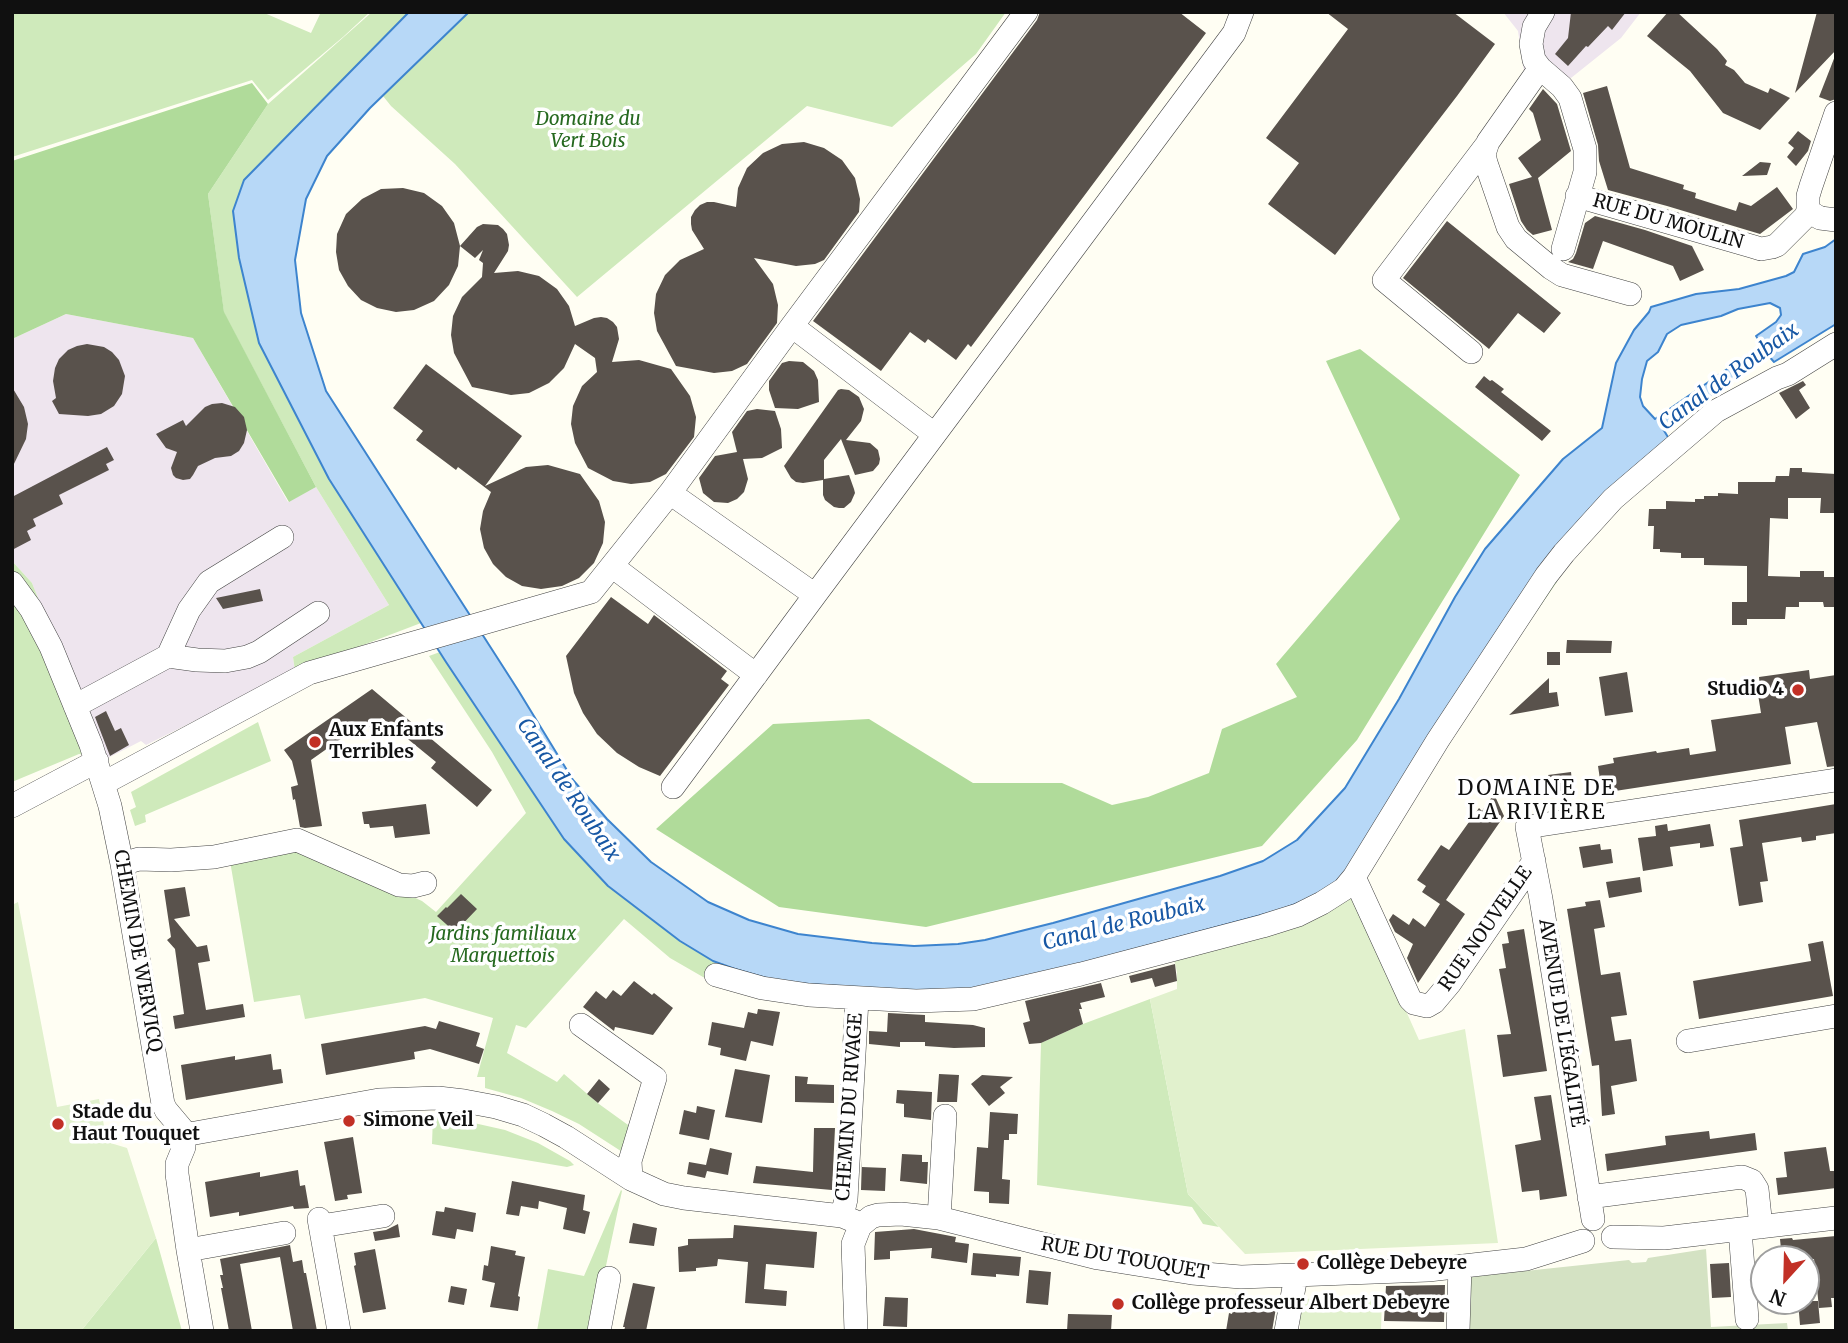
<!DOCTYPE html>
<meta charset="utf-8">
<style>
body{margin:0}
#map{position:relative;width:1848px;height:1343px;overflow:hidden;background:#fffef3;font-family:Merriweather,serif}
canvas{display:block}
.frame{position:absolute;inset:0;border:14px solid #101010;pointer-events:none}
.north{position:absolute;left:1750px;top:1245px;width:70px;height:70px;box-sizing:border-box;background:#fff;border:2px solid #9f9f9f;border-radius:50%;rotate:202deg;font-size:19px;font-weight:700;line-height:28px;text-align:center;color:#101010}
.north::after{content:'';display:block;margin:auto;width:24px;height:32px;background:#c23026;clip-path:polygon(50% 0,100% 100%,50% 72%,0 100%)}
</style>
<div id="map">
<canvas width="1848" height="1343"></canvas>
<div class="frame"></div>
<div class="north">N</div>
</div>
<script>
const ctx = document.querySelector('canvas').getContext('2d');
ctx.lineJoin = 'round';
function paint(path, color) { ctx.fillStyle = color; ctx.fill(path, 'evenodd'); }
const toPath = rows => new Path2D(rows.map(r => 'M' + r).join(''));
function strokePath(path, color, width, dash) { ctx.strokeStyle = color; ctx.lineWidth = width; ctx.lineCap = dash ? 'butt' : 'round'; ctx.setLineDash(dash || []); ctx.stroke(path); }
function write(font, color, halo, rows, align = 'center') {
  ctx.font = font + ' Merriweather,serif'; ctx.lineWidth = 7; ctx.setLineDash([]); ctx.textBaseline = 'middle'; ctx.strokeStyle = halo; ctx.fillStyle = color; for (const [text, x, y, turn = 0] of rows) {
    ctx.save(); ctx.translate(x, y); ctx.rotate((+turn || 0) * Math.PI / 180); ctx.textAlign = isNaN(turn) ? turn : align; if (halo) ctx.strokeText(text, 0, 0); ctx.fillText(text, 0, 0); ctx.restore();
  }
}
paint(toPath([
 [1503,12,1641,12,1621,38,1571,78,1524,71,1518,31],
 [66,314,193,338,288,502,316,487,389,605,293,657,295,671,146,745,141,741,106,759,51,631,32,583,12,561,12,339]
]), '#eee5ee');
paint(toPath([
 [12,12,262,12,311,33,321,12,370,12,343,37,268,100,252,80,12,157],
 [372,12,409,12,244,180,233,211,329,479,421,623,295,671,293,657,389,605,316,487,224,313,208,194,268,104],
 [469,12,1006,12,976,54,892,127,807,106,577,297,455,164,391,106,383,96],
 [12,561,32,583,51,631,105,757,79,754,12,782],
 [1543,568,1557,582,1468,711,1366,870,1352,890,1318,916,1174,959,1045,989,959,1005,868,1003,787,998,741,988,703,977,670,958,624,919,526,1028,516,1025,507,1053,557,1082,564,1074,599,1104,635,1130,627,1155,579,1124,552,1111,521,1098,485,1088,485,1077,477,1077,493,1018,425,998,305,1019,300,995,254,1002,230,861,297,845,422,901,436,912,526,813,492,752,429,656,440,652,564,839,608,886,680,941,713,961,735,969,780,982,859,991,951,994,997,986,1280,910,1314,897,1336,883,1359,855,1438,724],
 [258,722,271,761,145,815,146,822,135,826,130,810,136,807,131,792],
 [1150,999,1188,1194,1219,1227,1203,1224,1192,1207,1037,1185,1041,1043,1083,1024],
 [433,1116,465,1121,505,1130,538,1143,570,1161,574,1165,567,1167,432,1144],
 [621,1190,622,1191,592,1331,537,1331,548,1269,584,1276],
 [156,1238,182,1331,81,1331]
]), '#cfeabb');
paint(toPath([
 [252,83,268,104,208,194,224,312,316,487,289,502,193,338,66,314,12,339,12,161],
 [1360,349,1520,475,1357,740,1262,846,926,927,779,907,656,829,773,724,869,719,973,783,1062,783,1112,805,1148,797,1209,773,1222,729,1297,697,1276,664,1400,519,1326,361]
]), '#b0db9a');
paint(toPath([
 [1706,1249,1711,1327,1787,1323,1788,1331,1466,1331,1469,1277,1629,1260,1632,1263,1646,1262,1648,1258]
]), '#d4e2c3');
paint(toPath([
 [1352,890,1419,1040,1465,1029,1498,1243,1245,1254,1188,1194,1150,999,1177,989,1177,972,1174,959],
 [18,902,57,1107,99,1099,107,1142,127,1148,156,1238,81,1331,12,1331,12,905],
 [1382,1297,1381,1331,1300,1331,1300,1299]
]), '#e1f1cd');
const water = toPath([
 [409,12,469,12,370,108,327,156,306,199,295,260,301,313,326,391,518,690,573,780,607,819,651,862,708,902,749,920,798,934,872,943,914,946,958,944,985,940,1053,923,1220,876,1263,861,1297,840,1345,788,1399,699,1455,597,1485,549,1563,459,1602,428,1616,363,1634,330,1649,312,1651,307,1696,294,1739,289,1786,276,1794,272,1803,254,1825,247,1836,239,1836,324,1774,362,1768,355,1663,429,1671,442,1584,520,1359,855,1336,883,1314,897,1280,910,997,986,951,994,780,982,735,969,713,961,680,941,608,886,564,839,446,662,329,479,259,343,239,258,233,211,244,180,409,12],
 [1770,303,1780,308,1781,315,1776,322,1756,336,1762,345,1655,419,1643,406,1640,397,1642,379,1647,361,1658,352,1667,334,1681,325,1721,316,1738,309,1770,303]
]);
paint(water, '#b7d8f7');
strokePath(water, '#3d84ce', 2);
paint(toPath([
 [1040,12,1179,12,1206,33,971,347,968,344,956,360,928,339,925,343,910,332,881,371,813,321,1037,20],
 [1326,12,1453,12,1495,44,1457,96,1335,255,1268,204,1299,163,1266,138,1348,29],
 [1571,12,1626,12,1612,30,1608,26,1588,47,1586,46,1568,66,1555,54,1568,38],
 [1668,12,1677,12,1717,49,1727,61,1725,65,1734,70,1745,83,1768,93,1770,88,1790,98,1760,130,1723,113,1690,71,1647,36],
 [1817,12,1836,12,1836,50,1795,93],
 [1835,56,1836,99,1830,101,1819,97],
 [1607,86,1630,168,1684,185,1683,189,1696,193,1695,198,1736,211,1739,202,1751,206,1777,187,1793,209,1760,234,1667,206,1608,190,1599,161,1598,145,1583,93],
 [1543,89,1557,104,1571,151,1538,178,1552,230,1533,235,1527,230,1521,221,1509,184,1532,177,1518,158,1541,140,1533,113,1529,109],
 [1798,131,1811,141,1808,151,1796,166,1787,157,1794,148,1788,143],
 [804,142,824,148,842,160,855,178,860,199,859,212,824,260,815,264,796,266,754,258,773,284,778,305,777,323,747,364,732,371,714,373,676,366,657,331,654,313,656,294,665,275,680,260,704,249,692,230,691,224,691,217,695,210,700,205,707,202,714,202,736,207,738,188,747,168,763,153,782,144],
 [1760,162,1771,163,1767,175,1742,176],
 [403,188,424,193,442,206,454,223,460,246,477,227,483,224,498,225,503,229,507,234,509,245,508,251,494,273,518,271,539,276,557,289,569,306,575,326,594,318,601,317,607,318,613,322,617,327,619,339,612,362,639,360,671,369,690,396,696,417,694,437,666,474,650,482,631,484,613,481,588,468,575,443,571,424,573,406,582,386,597,372,595,358,575,344,564,368,549,383,529,393,511,395,472,387,454,353,451,335,453,316,462,297,482,277,483,263,479,260,483,250,475,258,460,246,458,266,449,285,434,301,414,310,396,312,377,308,361,300,348,286,339,270,336,252,337,234,346,214,362,199,381,189],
 [1595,216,1645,230,1692,246,1704,270,1680,281,1673,266,1603,241,1593,269,1568,262,1573,259,1576,253,1585,223],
 [1447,221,1561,313,1544,333,1518,313,1489,349,1403,278],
 [87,344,104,347,112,352,119,360,125,376,122,394,114,406,101,414,88,416,59,414,52,401,56,398,53,381,55,368,59,359,68,350,77,346],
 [789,361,803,362,814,371,818,380,819,402,798,409,775,408,769,390,769,381,782,363],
 [426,364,522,436,485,486,526,467,548,465,580,474,599,501,605,522,603,543,594,563,579,578,562,586,541,589,522,586,506,577,493,564,484,548,480,529,483,511,491,492,458,467,456,470,416,440,423,431,393,408],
 [1484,376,1490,381,1492,380,1504,389,1501,392,1551,431,1542,441,1475,387],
 [1803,381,1806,385,1799,390,1810,408,1796,419,1779,393],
 [12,387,24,407,28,424,26,439,12,468],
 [841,389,849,390,859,397,864,409,861,421,846,440,870,443,878,450,880,459,879,464,873,471,855,475,841,439,824,460,824,479,849,475,854,489,855,493,851,502,844,508,839,508,834,507,825,500,823,495,823,480,803,483,796,482,791,478,784,466,838,390],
 [222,403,235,407,244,417,247,430,244,443,239,451,231,456,215,458,198,466,193,475,190,479,183,480,176,478,173,475,171,468,177,452,166,448,156,434,183,420,186,426,205,407,212,404],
 [757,409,775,411,781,429,782,448,762,458,743,459,748,479,744,492,737,499,728,503,714,502,703,493,699,478,715,456,737,452,732,432,747,411],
 [107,447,114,460,106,464,109,470,59,495,63,504,33,519,36,526,27,531,31,540,12,550,12,497],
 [1790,468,1802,468,1802,472,1836,474,1836,513,1820,513,1821,498,1788,498,1788,519,1770,518,1768,576,1800,577,1800,571,1824,571,1824,577,1836,577,1836,607,1824,607,1823,602,1799,602,1799,607,1786,607,1785,619,1747,619,1747,625,1732,625,1732,602,1747,602,1747,566,1704,565,1704,558,1681,558,1681,553,1660,552,1660,549,1653,549,1654,526,1648,526,1649,509,1666,509,1666,501,1695,502,1695,499,1704,499,1704,496,1718,496,1718,493,1738,494,1738,482,1775,482,1776,476,1789,476],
 [260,589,263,601,223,609,216,598],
 [611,597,648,624,654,615,727,671,721,679,729,685,660,776,639,767,617,753,597,734,583,713,574,693,566,656],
 [1567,640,1612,641,1611,653,1566,653],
 [1547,652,1560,652,1560,665,1547,665],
 [1809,670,1810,679,1836,675,1836,766,1827,767,1817,722,1785,727,1791,764,1602,793,1598,766,1614,763,1613,758,1656,751,1657,753,1689,748,1690,755,1716,751,1711,720,1761,713,1757,688,1760,688,1759,677],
 [1627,672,1633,712,1605,716,1599,677],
 [1549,678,1549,693,1557,692,1559,706,1509,715],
 [372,689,492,790,477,807,431,768,436,762,382,718,356,736,352,731,311,760,322,826,305,828,300,827,295,799,293,800,291,787,298,785,292,761,284,750],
 [106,711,115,731,121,728,129,745,110,756,95,717],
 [1571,772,1573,790,1550,793,1548,775],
 [1494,794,1504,816,1446,900,1465,914,1418,983,1407,958,1413,944,1395,932,1389,920,1393,914,1409,925,1413,918,1425,927,1440,904,1422,892,1426,886,1417,880,1441,845,1449,850,1479,808,1482,811],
 [426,804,430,834,395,838,393,826,370,828,369,824,364,824,362,812],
 [1836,804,1836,833,1816,836,1816,840,1802,842,1801,837,1762,843,1768,881,1760,882,1763,902,1739,906,1730,848,1743,846,1739,820],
 [1667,824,1668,831,1710,824,1714,846,1700,848,1700,843,1670,847,1673,866,1643,871,1638,838,1656,836,1655,826],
 [1600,844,1601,850,1611,849,1613,863,1583,868,1579,847],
 [1640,877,1642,892,1609,898,1606,882],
 [185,887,190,916,174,919,197,947,207,945,210,961,198,963,206,1010,243,1004,245,1017,175,1029,173,1016,184,1014,175,949,167,940,171,937,164,890],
 [461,894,477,909,455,932,437,916,446,907,447,908],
 [1600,900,1605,927,1594,929,1601,975,1620,972,1627,1015,1611,1017,1615,1041,1631,1039,1637,1081,1611,1086,1615,1114,1602,1116,1599,1065,1592,1066,1567,909,1586,906,1585,902],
 [1524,929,1547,1071,1503,1077,1497,1035,1511,1034,1499,969,1506,968,1502,944,1509,943,1507,932],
 [1823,941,1833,996,1699,1019,1693,981,1811,961,1808,944],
 [1175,964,1177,981,1155,987,1152,978,1131,983,1129,976],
 [634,981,652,995,654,993,673,1008,653,1035,615,1027,614,1031,583,1007,596,991,606,999,613,990,621,996],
 [1101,983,1105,997,1080,1003,1082,1009,1079,1009,1083,1024,1041,1043,1029,1044,1023,1023,1030,1021,1025,1001],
 [758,1009,780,1012,773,1046,751,1041,746,1061,720,1055,721,1048,708,1045,712,1022,744,1028,748,1012,757,1014],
 [888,1013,925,1015,925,1022,973,1025,985,1028,985,1047,954,1048,925,1046,925,1042,900,1042,900,1047,869,1044,869,1031,887,1032],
 [439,1021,480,1033,476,1046,484,1049,479,1064,430,1049,414,1052,415,1059,326,1075,321,1044,425,1026,436,1029],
 [271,1054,273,1070,281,1069,283,1083,186,1100,181,1065,235,1056,235,1060],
 [735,1069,770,1075,762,1123,725,1117],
 [939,1074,959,1075,957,1102,937,1102],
 [982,1075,1013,1077,1000,1087,1005,1093,989,1106,971,1084],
 [795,1076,808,1077,807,1084,834,1085,834,1103,795,1102],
 [599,1079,610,1089,598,1103,587,1094],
 [897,1090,932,1092,931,1120,904,1117,904,1104,896,1103],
 [1551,1095,1567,1196,1540,1200,1539,1190,1522,1192,1515,1145,1541,1140,1534,1097],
 [697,1106,715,1110,709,1140,679,1134,684,1110,696,1113],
 [990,1112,1018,1114,1017,1134,1009,1134,1009,1140,1004,1140,1002,1179,1010,1180,1009,1204,989,1203,989,1192,974,1191,977,1147,988,1148],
 [814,1128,835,1128,832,1190,753,1183,756,1166,813,1172],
 [1709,1131,1710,1139,1755,1133,1757,1150,1607,1171,1605,1154,1666,1145,1665,1136],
 [353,1137,362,1193,347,1195,348,1199,335,1201,324,1142],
 [1826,1147,1830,1171,1836,1171,1836,1188,1778,1195,1776,1178,1787,1177,1784,1152],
 [710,1148,732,1153,728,1175,707,1171,705,1178,687,1174,689,1162,706,1165],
 [902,1154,922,1155,922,1162,928,1162,927,1184,900,1181],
 [862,1158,862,1167,886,1168,885,1191,861,1190],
 [298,1170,300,1186,305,1185,309,1208,294,1209,293,1206,239,1216,239,1212,210,1217,205,1182,260,1172,260,1177],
 [512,1181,585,1195,583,1210,590,1212,585,1234,563,1229,567,1208,539,1201,538,1209,521,1206,519,1216,506,1214],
 [445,1207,476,1213,473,1232,457,1229,455,1239,432,1235,436,1211,444,1212],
 [633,1223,657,1228,654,1246,629,1243],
 [398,1224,400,1237,375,1241,373,1232,386,1230],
 [734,1225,817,1232,814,1268,766,1264,764,1289,787,1291,786,1306,745,1303,748,1262,718,1259,717,1266,696,1268,696,1271,679,1272,678,1247,688,1245,688,1239,733,1238],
 [914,1229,956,1237,955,1242,969,1244,967,1263,931,1258,932,1248,890,1251,890,1259,874,1260,875,1232],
 [1836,1236,1836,1298,1831,1298,1832,1307,1819,1308,1814,1259,1782,1259,1780,1239,1792,1238,1793,1240],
 [290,1245,293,1262,302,1260,304,1273,306,1273,317,1331,293,1331,280,1257,240,1264,252,1331,229,1331,221,1288,223,1288,220,1275,223,1275,220,1259],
 [491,1246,516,1251,515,1255,525,1257,518,1296,520,1297,518,1311,490,1307,495,1283,482,1280,484,1265,488,1266],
 [375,1249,386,1309,363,1313,354,1266,356,1265,354,1253],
 [973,1253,1021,1257,1019,1276,996,1274,996,1277,971,1275],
 [1729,1263,1731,1297,1712,1298,1710,1264],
 [1029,1270,1051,1272,1048,1305,1026,1303],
 [633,1283,655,1287,646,1331,624,1331,625,1327,623,1327],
 [1445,1285,1444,1322,1384,1321,1386,1286],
 [451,1286,467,1289,464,1305,448,1302],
 [1236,1293,1277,1302,1272,1331,1226,1331,1229,1313,1232,1314],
 [885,1297,908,1298,907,1327,883,1326],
 [1798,1301,1818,1301,1820,1323,1800,1325],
 [1068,1314,1112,1315,1111,1331,1067,1331]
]), '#59524c');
const minor = toPath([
 [1543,12,1534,27,1531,44,1534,60,1540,68,1488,142,1484,154,1486,163,1508,227,1516,239,1551,268,1562,275,1630,294],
 [1540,68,1562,87,1570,98,1585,149,1585,172,1563,249],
 [1577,196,1751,246,1761,249,1772,247,1777,245,1806,216,1808,210,1808,196,1811,186,1836,113],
 [1808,211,1820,218,1836,220],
 [792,326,934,434],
 [1471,352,1384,280,1485,147],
 [670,493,792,326,1026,12],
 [612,566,756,675],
 [12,583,31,609,51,647,91,745,110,806,122,864,163,1104,166,1110,182,1129,184,1135,184,1147,177,1164,177,1174,188,1250,202,1331],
 [168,656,189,610,209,582,282,537],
 [75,706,168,656,197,660,225,661,247,657,259,652,318,613],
 [104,783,309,673,591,592,670,493,815,595,1234,33,1242,12],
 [673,787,815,595],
 [12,806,97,761],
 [122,864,139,859,171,860,214,857,297,840,399,885,413,886,425,883],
 [1354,877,1410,999,1414,1003,1427,1006,1434,1002,1450,983,1534,861],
 [716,975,762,988,809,995,916,1001,973,999,1081,974,1263,926,1298,915,1322,903,1344,889,1354,877,1438,740,1546,576,1564,553,1613,499,1716,411,1777,378,1788,374,1836,344],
 [581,1025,655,1078,630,1161,631,1179],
 [1688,1041,1836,1016],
 [184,1135,379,1100,438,1098,464,1101,496,1107,523,1115,544,1125,566,1137,631,1179,664,1194,684,1198,842,1216,854,1221,860,1226],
 [1589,1197,1742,1177,1752,1181,1757,1189,1761,1227],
 [842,1216,846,1199,857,999],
 [939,1218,945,1116],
 [319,1219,339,1331],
 [1593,1219,1541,899,1527,827,1836,780],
 [321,1226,383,1216],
 [1740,1230,1747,1319],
 [1613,1237,1664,1238,1836,1218],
 [188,1250,284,1233],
 [599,1331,609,1278],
 [856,1331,853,1244,860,1226,871,1217,878,1215,901,1214,939,1218,1098,1258,1192,1273,1241,1277,1428,1270,1526,1259,1583,1241],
 [1286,1331,1296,1276],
 [1458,1331,1460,1267]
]);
strokePath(minor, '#434343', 24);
strokePath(minor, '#fff', 23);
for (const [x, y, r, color] of [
 [1798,690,7,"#c23026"],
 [315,742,7,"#c23026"],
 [349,1121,7,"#c23026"],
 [58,1124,7,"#c23026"],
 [1303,1264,7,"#c23026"],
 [1118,1304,7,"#c23026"]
]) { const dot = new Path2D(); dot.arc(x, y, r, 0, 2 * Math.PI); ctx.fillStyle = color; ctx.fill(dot); strokePath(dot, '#fff', 2.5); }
write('italic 19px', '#26691f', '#fff', [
 ["Domaine du",588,120],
 ["Vert Bois",588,142],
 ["Jardins familiaux",503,935],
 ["Marquettois",503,957]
]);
write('19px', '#101010', '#fff', [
 ["RUE DU MOULIN",1668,222,16],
 ["RUE NOUVELLE",1486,929,-55],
 ["CHEMIN DE WERVICQ",137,951,80],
 ["AVENUE DE L'ÉGALITÉ",1561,1023,81],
 ["CHEMIN DU RIVAGE",850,1107,-86],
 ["RUE DU TOUQUET",1125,1259,10]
]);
write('bold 19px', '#101010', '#fff', [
 ["Studio 4",1784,690,"right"],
 ["Aux Enfants",329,731],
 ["Terribles",329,753],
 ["Stade du",72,1113],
 ["Haut Touquet",72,1135],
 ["Simone Veil",363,1121],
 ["Collège Debeyre",1317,1264],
 ["Collège professeur Albert Debeyre",1132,1304]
], 'left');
write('italic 21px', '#1757a4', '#fff', [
 ["Canal de Roubaix",1729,377,-36],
 ["Canal de Roubaix",568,790,56],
 ["Canal de Roubaix",1124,924,-14]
]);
ctx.letterSpacing = '2px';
write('21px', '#101010', '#fff', [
 ["DOMAINE DE",1537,789],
 ["LA RIVIÈRE",1537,813]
]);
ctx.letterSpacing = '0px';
</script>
